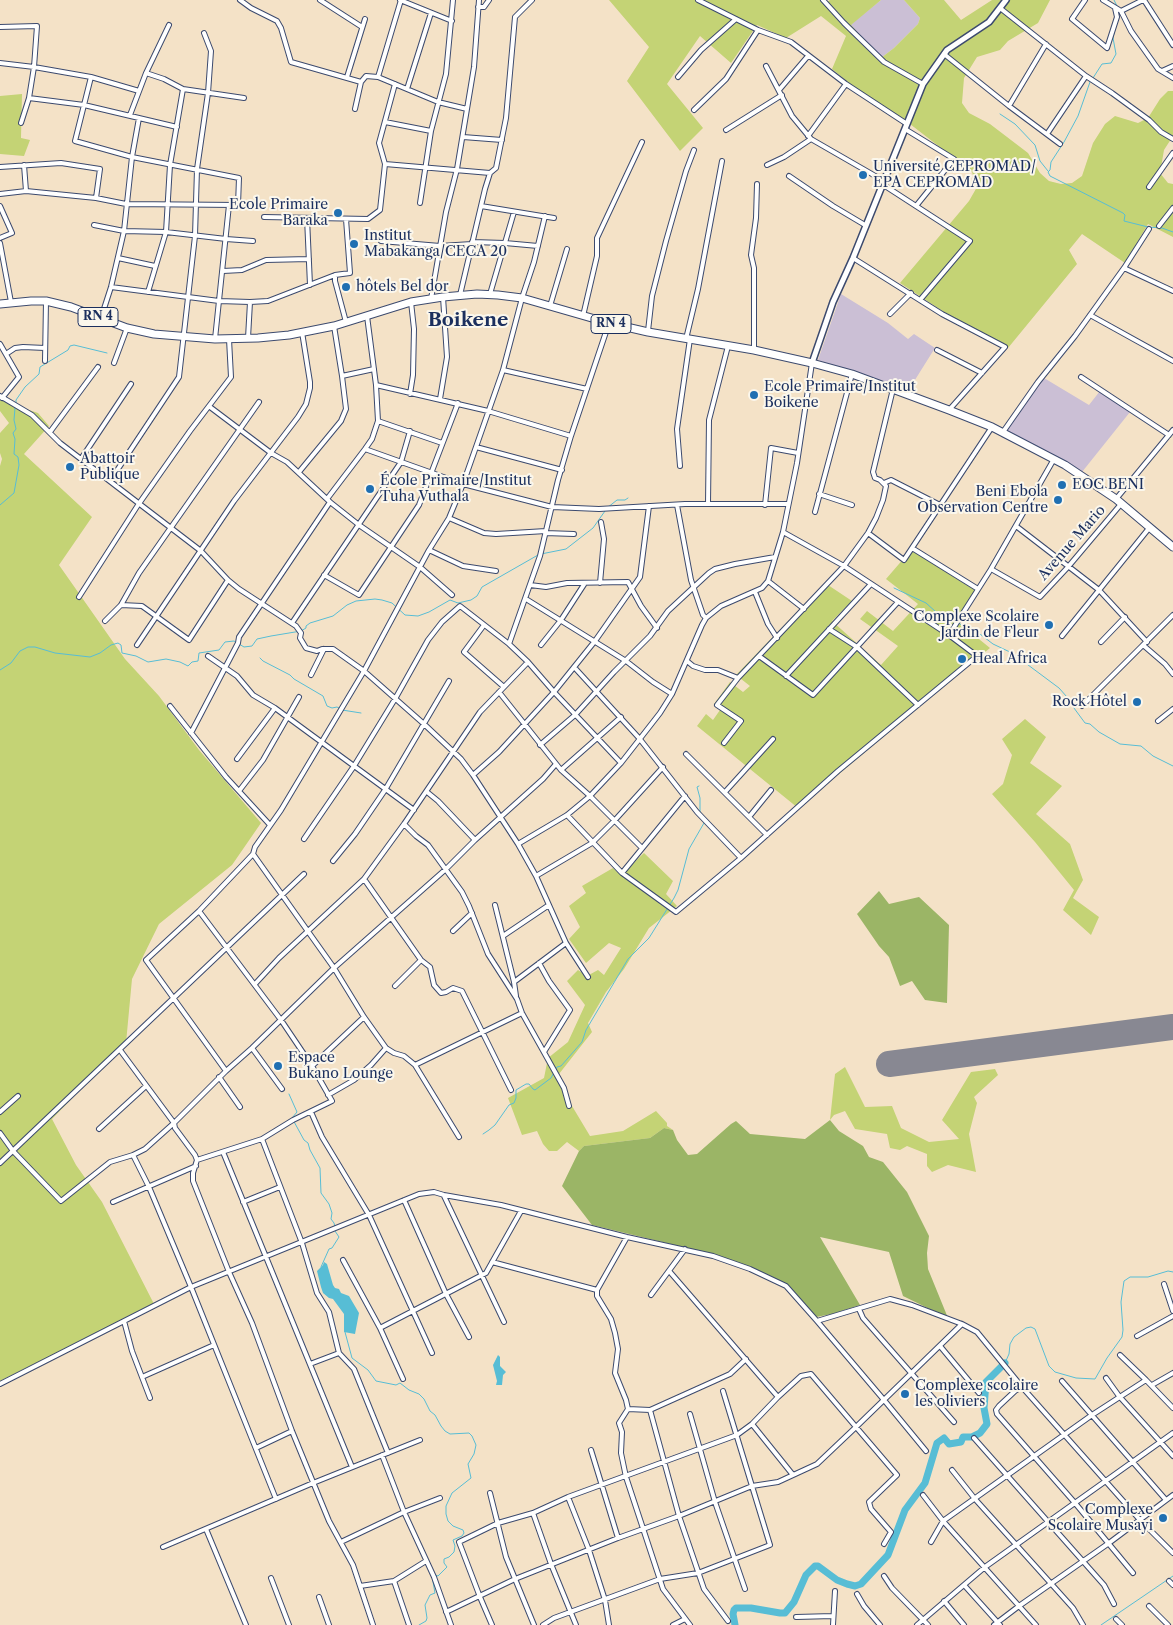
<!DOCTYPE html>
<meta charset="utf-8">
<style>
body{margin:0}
canvas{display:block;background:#f4e2c7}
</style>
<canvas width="1173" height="1625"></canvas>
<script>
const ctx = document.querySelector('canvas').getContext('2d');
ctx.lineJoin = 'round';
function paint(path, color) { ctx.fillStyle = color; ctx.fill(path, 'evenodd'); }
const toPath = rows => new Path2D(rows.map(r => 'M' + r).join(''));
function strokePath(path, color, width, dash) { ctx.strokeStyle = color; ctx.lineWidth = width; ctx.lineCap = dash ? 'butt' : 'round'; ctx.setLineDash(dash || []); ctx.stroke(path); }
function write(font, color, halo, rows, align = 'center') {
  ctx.font = font + ' "Libre Caslon Text",serif'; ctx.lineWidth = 4; ctx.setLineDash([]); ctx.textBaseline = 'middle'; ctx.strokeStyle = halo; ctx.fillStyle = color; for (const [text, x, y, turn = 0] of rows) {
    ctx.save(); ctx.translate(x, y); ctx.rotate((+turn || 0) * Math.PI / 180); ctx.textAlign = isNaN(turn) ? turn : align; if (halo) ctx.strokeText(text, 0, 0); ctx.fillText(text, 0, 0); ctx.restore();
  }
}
paint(toPath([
 [881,0,904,0,920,18,918,24,894,48,881,58,850,25],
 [841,294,888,323,908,339,914,334,935,348,908,391,818,360],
 [1044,378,1089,405,1100,391,1130,412,1082,472,1063,460,1051,461,1001,437]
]), '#cbbfd5');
paint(toPath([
 [609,0,826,0,827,2,830,0,881,0,851,25,881,58,894,48,918,24,920,18,904,0,944,0,961,20,992,0,1050,0,1038,23,1008,41,1000,50,977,57,964,78,962,103,969,113,990,124,1028,153,1040,173,1049,181,1061,184,1072,183,1082,176,1093,143,1105,124,1115,116,1138,123,1148,118,1160,99,1168,91,1173,91,1173,136,1164,150,1160,173,1168,183,1173,184,1173,237,1148,224,1125,263,1082,234,1069,250,1077,264,1008,348,947,314,900,283,969,201,977,187,972,172,910,124,854,87,832,69,846,36,821,16,786,38,757,25,731,63,700,36,667,84,703,128,680,151,627,81,649,47],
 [22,94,21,138,30,140,24,156,0,154,0,96],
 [0,394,20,407,38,413,49,426,24,454,92,517,59,565,125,659,159,696,199,750,261,823,232,865,159,924,132,979,126,1043,52,1119,76,1165,102,1202,154,1304,0,1381,0,466,2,459,0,453,0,433,9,423,0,411],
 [911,550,976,591,958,622,990,648,798,808,697,726,706,714,713,720,720,710,714,704,730,682,743,692,750,686,736,675,825,583,852,601,832,621,881,665,898,646,860,619,867,611,893,631,918,604,886,579],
 [1025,719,1046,737,1030,763,1062,786,1036,814,1070,844,1083,880,1073,898,1099,917,1091,935,1063,910,1074,890,1035,842,992,794,1003,784,1012,755,1002,739],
 [644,853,673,881,666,894,677,906,649,928,624,969,606,992,588,1023,592,1032,559,1074,563,1084,563,1091,590,1136,623,1131,656,1111,667,1123,667,1126,673,1130,664,1128,650,1138,584,1146,579,1151,567,1142,557,1151,549,1151,543,1144,537,1131,522,1135,508,1098,544,1078,548,1058,568,1042,585,1005,567,981,578,970,587,976,598,970,604,975,621,948,609,943,586,963,569,939,580,927,569,906,586,893,582,886,613,868,621,875],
 [845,1067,865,1107,892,1106,901,1128,929,1142,959,1139,942,1120,971,1072,995,1069,998,1075,974,1097,977,1103,969,1134,976,1172,948,1165,932,1172,927,1166,927,1154,907,1146,900,1150,890,1148,887,1134,855,1129,845,1111,834,1115,830,1120,835,1074]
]), '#c4d375');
paint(toPath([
 [879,891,889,904,919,897,949,925,947,1003,925,1000,912,981,900,986,889,957,879,946,857,914],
 [830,1120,839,1131,863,1146,869,1157,883,1162,907,1192,929,1236,927,1253,928,1269,948,1318,903,1296,889,1252,820,1237,860,1305,832,1314,816,1317,786,1284,712,1254,592,1225,562,1186,579,1151,584,1146,650,1138,664,1128,673,1130,677,1140,688,1155,697,1154,731,1124,736,1121,750,1134,805,1139]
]), '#9bb566');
paint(toPath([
 [324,1262,327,1264,333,1285,335,1288,339,1289,341,1293,349,1296,359,1313,355,1334,344,1332,344,1314,333,1299,329,1298,323,1293,321,1287,317,1271,323,1265],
 [498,1355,500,1357,500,1366,506,1372,503,1375,502,1385,496,1385,497,1381,493,1365]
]), '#57bdd5');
strokePath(toPath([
 [1114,0,1117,6],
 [1093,78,1102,64,1111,63,1116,54,1113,38,1118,15],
 [1090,82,1078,116,1064,142,1051,162,1050,170,1048,172,1050,176,1123,213,1125,215,1124,221,1148,227,1162,228,1173,232],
 [1000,114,1015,124,1035,145,1040,161,1048,171],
 [16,404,16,400,25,387,39,374,40,367,68,350,70,346,74,345,107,353],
 [0,505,14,493,19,465,18,457,14,454,15,439,13,433,16,429,14,420,15,408],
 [607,508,617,500,625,500,628,498],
 [541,554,566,549,593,528,605,511],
 [894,588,926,603,936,612,947,615,960,624,976,631,993,644,1012,653,1059,688,1067,697,1071,704,1085,723,1090,724,1099,732,1120,744,1141,746,1153,756,1173,766],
 [260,658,263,661,290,675,294,679,323,696,327,706,332,708,337,707,339,708],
 [0,670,11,663,20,651,28,647,35,647,55,653,90,657,100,653,111,645,118,643,121,645,122,653,136,656,148,662,166,659,180,662,188,666,192,662,198,661,199,653,219,650,225,642,234,641,244,647,252,646,257,639,271,636,301,631,306,628,306,626,310,623,333,616,347,605,356,601,375,599,382,600,392,603,405,615,418,616,429,612,450,600,458,603,471,600,477,596,482,587,538,555],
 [342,710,361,713],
 [699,786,697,787,700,798,700,812],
 [289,1094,297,1112,292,1118,304,1140,308,1143,310,1150,320,1168,321,1193,329,1204,332,1213,331,1219,334,1223,335,1227],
 [483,1134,489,1130,495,1125,509,1105,514,1103,516,1098,516,1090,526,1084,529,1084,533,1089,535,1090,551,1078,557,1067,561,1066,582,1042,586,1030,628,959,649,938,674,898,678,890,689,849,704,823],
 [321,1267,329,1249,332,1248,339,1237,335,1231],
 [345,1332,352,1358,368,1370,376,1381,396,1385,400,1383,409,1390,419,1394,424,1399,430,1411,435,1415,441,1426,445,1431,450,1434,469,1433,472,1436,476,1445,474,1454,468,1464,471,1478,452,1493,446,1506,446,1514,448,1521,453,1526,463,1530,464,1533,462,1536,453,1540,455,1546,454,1552,449,1557,444,1559,444,1563,447,1567,438,1576,435,1575],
 [1005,1363,1009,1354,1010,1344,1014,1337,1026,1328,1031,1327,1035,1329,1049,1366,1055,1372,1076,1378,1095,1379,1107,1358,1122,1337,1123,1330,1121,1302,1124,1281,1130,1277,1148,1277,1168,1271,1173,1272],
 [419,1625,426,1621,427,1618,425,1605,430,1595,435,1593,432,1576],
 [1101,1625,1173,1576]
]), '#57bdd5', 1);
strokePath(toPath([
 [735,1625,733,1614,734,1610,736,1608,751,1608,780,1613,785,1613,794,1602,806,1575,815,1566,818,1566,837,1580,847,1584,855,1586,861,1584,888,1555,905,1510,925,1483,937,1443,944,1438,949,1444,961,1442,963,1437,972,1437,980,1433,987,1424,984,1408,986,1382,1005,1363]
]), '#57bdd5', 7);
strokePath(toPath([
 [889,1064,1173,1027]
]), '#888892', 26);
const street = toPath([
 [240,0,251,8,277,21,281,28,291,62,361,82,366,76,378,77,438,102,467,109],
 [320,0,362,27],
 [400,0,452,21],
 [698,0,758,30,791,42,846,84,907,124],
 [823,0,844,23,884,62,923,84],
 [1085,0,1072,19,1107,48,1117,17,1115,8],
 [1103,0,1121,11,1143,0],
 [1144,0,1173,45],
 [478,7,484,7,489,0],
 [1000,8,1086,76,1112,93,1149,120,1161,132,1173,139],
 [1121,11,1131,31,1158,69,1173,78],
 [0,27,37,26,34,67,29,98,21,123],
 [944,54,1009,106,1060,144],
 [0,63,34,67,91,77,139,91],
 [766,66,792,116,811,139,884,181],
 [1162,71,1173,66],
 [146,73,164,79,183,89,244,98],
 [347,77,365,19],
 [378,77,401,0],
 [678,77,701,50,736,19],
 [407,89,431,13],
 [779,90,808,56],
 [29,98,84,105,177,127],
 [1009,106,1046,44],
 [355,109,361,82],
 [694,110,726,79,758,30],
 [130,115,146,73,169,25],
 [385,122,431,131],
 [905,129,954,159,916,206],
 [726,130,782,95],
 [1047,134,1086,76],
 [808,136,846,84],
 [463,137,502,140],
 [385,164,490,173],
 [24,165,26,191],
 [767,165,784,157,811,139],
 [0,167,61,163,100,169,96,198],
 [789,176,833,206,865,225],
 [882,184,970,241,920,300],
 [1149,187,1173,153],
 [0,194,26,191,96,198,126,204,238,205,239,178,132,157,75,141,91,77],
 [420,203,431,131,446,74,453,0],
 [0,206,12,233,0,238],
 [481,206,554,218],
 [264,217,368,219,380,210,385,164,379,143,395,84],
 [307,218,310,285],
 [94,225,124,231,166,232,226,239,253,241],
 [1159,226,1173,208],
 [381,241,440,246,472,244],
 [472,242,505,243,538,246],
 [0,243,11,302],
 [118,258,155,266],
 [853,258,942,314,1005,347,949,410],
 [1124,268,1173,291],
 [223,271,242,270,266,260,309,259],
 [335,275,335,281,346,322],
 [111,287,219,301,250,302,268,301,335,275,350,273,346,219],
 [148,292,166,232,170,165,183,89],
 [490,294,514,212],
 [460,295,485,189,490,173,496,168,506,118,515,17,532,0],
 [431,299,446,212,457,169,474,67,479,0],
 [550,306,567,249],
 [890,314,911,293],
 [1090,315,1173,361],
 [583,316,597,256,597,238,642,142],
 [101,318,111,287,124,231,132,157,139,118],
 [648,331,652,296,666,241,686,171,694,150],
 [248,338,250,302],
 [215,339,229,205],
 [686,339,698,289,722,161],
 [0,344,19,377,2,398],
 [754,350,754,268,751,255,756,218,757,184],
 [937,350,982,373],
 [6,354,15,348,23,347,45,348],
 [45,361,46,301],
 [114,363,127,328],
 [503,370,587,389],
 [342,376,374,369],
 [1081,377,1169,435],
 [376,385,488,411,571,436],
 [410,394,413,375,414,329,411,302],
 [0,396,32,415,60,443,201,551,228,580,239,589,296,626,301,633,300,638,306,648,317,651,322,649,333,649,364,671,424,724,461,759,473,775,518,844,536,876,566,943,588,977],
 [440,399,447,357,443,297],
 [210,407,271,453,287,462,330,502,359,525,420,567,452,595],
 [378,421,442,443],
 [50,432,98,367],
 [1003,432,1038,382,1075,336,1124,268,1149,229],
 [476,447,562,470],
 [365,449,463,484,552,507,599,509,685,504,788,504],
 [81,459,131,384],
 [680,466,677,429,690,339],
 [299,472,341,421,346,409,342,376,334,326],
 [110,481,179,377,195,236,197,169,208,93,211,51,204,33],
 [884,483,891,480,940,505],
 [819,494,852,505],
 [327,499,365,449,372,439,378,421,376,385,367,316],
 [1116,499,1173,430],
 [708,504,709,420,728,346],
 [677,505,691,580,703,615,706,618],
 [765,505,771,448,798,453],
 [815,512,852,374],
 [449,518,484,533,496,534,546,531],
 [1016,526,1099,590,1147,642],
 [545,533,574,534],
 [868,533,904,560,992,427],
 [912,548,978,589],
 [429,550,463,566,496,571],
 [991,569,1040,597,1068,567,1121,504],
 [324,575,359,595,419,505,458,403],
 [768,581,804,609],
 [600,583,604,539,601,522],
 [530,585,546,587,567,583,628,582,641,606,657,628],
 [755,592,768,624,777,638],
 [79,597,138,505,190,431,231,377,229,339],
 [526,599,626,661,653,682,672,694],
 [121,605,142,606,189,640,228,580],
 [105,621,121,605,139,573,259,402],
 [292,623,401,462,410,431],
 [484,625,464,652,504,687],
 [829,629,857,647,918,705],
 [949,635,991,569,1054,459],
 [1062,636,1150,527],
 [1101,642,1125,617],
 [509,644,540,556,558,480,571,436,609,323],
 [137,645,234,501,298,417,306,404,310,388,310,382,302,332],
 [541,645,561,620,585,583],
 [1143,645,1165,664,1173,674],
 [208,656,237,676,253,695,275,708,414,810],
 [759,656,813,695,898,602],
 [687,661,693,666,705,670,718,670,738,678],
 [574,667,639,738,697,812,741,858],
 [311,675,324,649],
 [786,676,871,584],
 [499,692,561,770,590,796,642,848],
 [170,706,226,777,270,825],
 [1082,706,1173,615],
 [1158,721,1173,709],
 [191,733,238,643,239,637,330,502],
 [724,743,741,721,717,705,738,678,844,566,868,533,876,518,883,500,886,486,880,480,875,478,873,472,893,389],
 [540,745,575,715,614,672,650,636,668,611,709,573,715,569,735,564,775,557],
 [686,754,767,835],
 [237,759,275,708],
 [561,770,621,717],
 [473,775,499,752,554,692,595,641,640,577,649,506],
 [239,791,263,760,299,697],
 [427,792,438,801,475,840],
 [725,792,773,739],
 [567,815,622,873,676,912,741,858,838,771,977,656,949,635,844,566,783,532],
 [749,817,771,790],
 [404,824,416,836,428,845,462,892,469,906,488,954,517,999,522,1013,564,1088,569,1106],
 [304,839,354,766,395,699,428,640,442,622,460,606,509,644,528,662,554,692,621,763],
 [518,844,567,815,590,796,621,763,660,713,672,694,702,625,706,618,721,606,762,588,768,581,783,532,797,463,812,363],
 [253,854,334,968,364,1017,386,1048,394,1053,404,1056,415,1065,459,1137],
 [333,861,355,834,385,790,449,681],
 [622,873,685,796],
 [536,876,592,843,615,820,663,767],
 [364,879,421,960,430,967,434,985,441,993,446,992,453,988,462,991,511,1090],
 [495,905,514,982,516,996],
 [453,931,472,913],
 [503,936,549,905],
 [539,963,549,981,570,1010,544,1052],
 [514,982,566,943],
 [255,984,279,958,364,879,404,824,480,712,528,662],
 [395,986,421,960],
 [252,1048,282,1089],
 [415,1065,522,1013],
 [312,1066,364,1017],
 [226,1071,146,960,199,911,253,854,255,847,281,810,364,671,429,550,449,518,463,484,503,370,522,298,534,262,545,216],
 [219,1077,240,1107],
 [328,1095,354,1080,371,1065,386,1048],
 [0,1112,18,1096],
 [311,1112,322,1137,369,1215,432,1353],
 [99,1129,146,1086],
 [0,1133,13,1151,61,1201,110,1162,133,1155,145,1149,174,1123,120,1050],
 [262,1139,302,1243,317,1293,329,1312,339,1353,354,1369,388,1453],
 [223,1152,352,1467],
 [133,1155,149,1187,191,1287,276,1499],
 [197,1160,262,1139,293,1120,332,1101,312,1066,281,1020,199,911],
 [0,1163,304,874],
 [444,1196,504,1322],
 [404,1200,446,1294,469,1337],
 [113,1202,196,1166],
 [243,1202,280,1187],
 [627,1237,597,1290,597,1296,611,1319,615,1333,618,1349,615,1373,626,1400,628,1409,619,1423,622,1432,621,1453,626,1477,663,1589,690,1625],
 [343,1260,380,1328,403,1379],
 [492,1262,597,1290],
 [670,1272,778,1397,801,1376,811,1374,856,1427,962,1324],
 [1164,1284,1173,1311],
 [651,1295,685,1249],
 [859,1309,863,1318,954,1422],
 [124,1321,132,1351,150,1398],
 [817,1321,884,1400,926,1451],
 [380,1328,486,1273,521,1211],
 [1137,1336,1173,1316],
 [940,1346,979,1393],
 [1120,1355,1146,1380,1173,1408],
 [310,1364,339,1353],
 [142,1377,214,1345],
 [1106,1378,1119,1396,1173,1456],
 [1062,1381,1166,1500],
 [0,1384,191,1287,419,1194,434,1192,444,1195,501,1205,627,1237,713,1256,750,1269,786,1286,817,1321,890,1299,912,1305,962,1324,977,1332,1022,1387,1140,1520,1173,1553],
 [1152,1385,1173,1373],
 [1022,1387,1015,1391,999,1406,996,1410,997,1414,1075,1503,1133,1573],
 [628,1409,650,1410,730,1374,746,1359],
 [650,1410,679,1516,704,1589,728,1621],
 [690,1414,715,1502,745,1589],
 [752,1424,793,1475],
 [974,1438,1104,1585,1114,1604],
 [256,1448,292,1431],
 [591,1450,618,1538],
 [382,1455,404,1512,434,1577,451,1625],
 [952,1470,975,1499,1073,1608,1083,1625],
 [490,1493,506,1557,534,1625],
 [923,1495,943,1521,1036,1625],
 [568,1497,589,1550,605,1600,609,1625],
 [533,1513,551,1564,576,1625],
 [206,1529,246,1625],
 [341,1542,404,1512,440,1498],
 [931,1542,943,1521,1092,1415,1146,1380],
 [163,1547,313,1483,420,1440],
 [884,1576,892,1588,928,1625],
 [271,1578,289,1625],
 [394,1581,409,1625],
 [1169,1581,1173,1585],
 [964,1585,1000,1625],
 [360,1586,394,1581,426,1561],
 [857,1594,864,1606,880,1625],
 [319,1597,329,1625],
 [944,1601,964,1625],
 [1149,1606,1168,1625],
 [446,1612,515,1579,618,1538,679,1516,752,1486,778,1482,817,1464,856,1427,897,1475,869,1502,871,1509,891,1532,884,1544],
 [796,1617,833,1616],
 [1116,1619,1122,1625],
 [373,1625,353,1565,329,1521,292,1431,252,1323,229,1272,193,1181,193,1173,197,1160,195,1155,175,1128,174,1123,226,1071,252,1048,334,968,446,869,475,840,543,779,556,764],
 [492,1625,480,1597,459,1542,498,1523,533,1513,568,1497,737,1435,752,1424,778,1397],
 [543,1625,554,1618,660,1579,698,1573,770,1545,723,1391],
 [673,1625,685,1619],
 [833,1625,835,1591],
 [917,1625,985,1567,1173,1433],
 [994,1625,1019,1606,1109,1543,1173,1495]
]);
const secondary = toPath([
 [812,363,833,302,853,258,923,84,947,50,989,22,1006,0]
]);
const highway = toPath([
 [0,304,31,301,46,301,71,307,127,328,154,334,215,339,258,338,289,335,334,326,411,302,443,297,477,294,498,295,522,298,609,323,648,332,754,350,812,363,852,374,949,410,992,427,1065,465,1116,499,1173,547]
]);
strokePath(street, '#3c4a6e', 6);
strokePath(secondary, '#3c4a6e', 8);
strokePath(highway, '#3c4a6e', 9);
strokePath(street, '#fff', 4);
strokePath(secondary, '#fff', 5);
strokePath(highway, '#fff', 7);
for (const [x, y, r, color] of [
 [863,175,5,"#1f6fb2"],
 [338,213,5,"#1f6fb2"],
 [354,244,5,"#1f6fb2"],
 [346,287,5,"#1f6fb2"],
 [754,395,5,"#1f6fb2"],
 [70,467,5,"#1f6fb2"],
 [1062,485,5,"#1f6fb2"],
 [370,489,5,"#1f6fb2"],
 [1058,500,5,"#1f6fb2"],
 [1049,625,5,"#1f6fb2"],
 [962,659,5,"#1f6fb2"],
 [1137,702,5,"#1f6fb2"],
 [278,1066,5,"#1f6fb2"],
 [905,1394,5,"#1f6fb2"],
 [1163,1518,5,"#1f6fb2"]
]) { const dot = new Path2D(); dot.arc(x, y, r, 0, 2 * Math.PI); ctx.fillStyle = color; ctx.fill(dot); strokePath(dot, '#fbf7ec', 2); }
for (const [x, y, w] of [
 [98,317,40],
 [611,324,40]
]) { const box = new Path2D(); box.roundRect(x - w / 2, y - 9.5, w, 19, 4); ctx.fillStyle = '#fbf7ec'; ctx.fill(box); strokePath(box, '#1b2f5e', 1); }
write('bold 12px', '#1b2f5e', null, [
 ["RN 4",98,317],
 ["RN 4",611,324]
]);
write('14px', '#1b2f5e', '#fbf7ec', [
 ["Université CEPROMAD/",873,167],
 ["EPA CEPROMAD",873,183],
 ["Ecole Primaire",328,205,"right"],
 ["Baraka",328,221,"right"],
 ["Institut",364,236],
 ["Mabakanga/CECA 20",364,252],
 ["hôtels Bel dor",356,287],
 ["Ecole Primaire/Institut",764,387],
 ["Boikene",764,403],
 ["Abattoir",80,459],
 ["Publique",80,475],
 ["École Primaire/Institut",380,481],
 ["Tuha Vuthala",380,497],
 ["EOC BENI",1072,485],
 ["Beni Ebola",1048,492,"right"],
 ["Observation Centre",1048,508,"right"],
 ["Complexe Scolaire",1039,617,"right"],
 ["Jardin de Fleur",1039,633,"right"],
 ["Heal Africa",972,659],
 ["Rock Hôtel",1127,702,"right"],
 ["Espace",288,1058],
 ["Bukano Lounge",288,1074],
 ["Complexe scolaire",915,1386],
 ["les oliviers",915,1402],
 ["Complexe",1153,1510,"right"],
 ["Scolaire Musayi",1153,1526,"right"]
], 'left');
write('14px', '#1b2f5e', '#fbf7ec', [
 ["Avenue Mario",1072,543,-49]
]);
write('bold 19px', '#1b2f5e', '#fbf7ec', [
 ["Boikene",468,321]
]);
</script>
